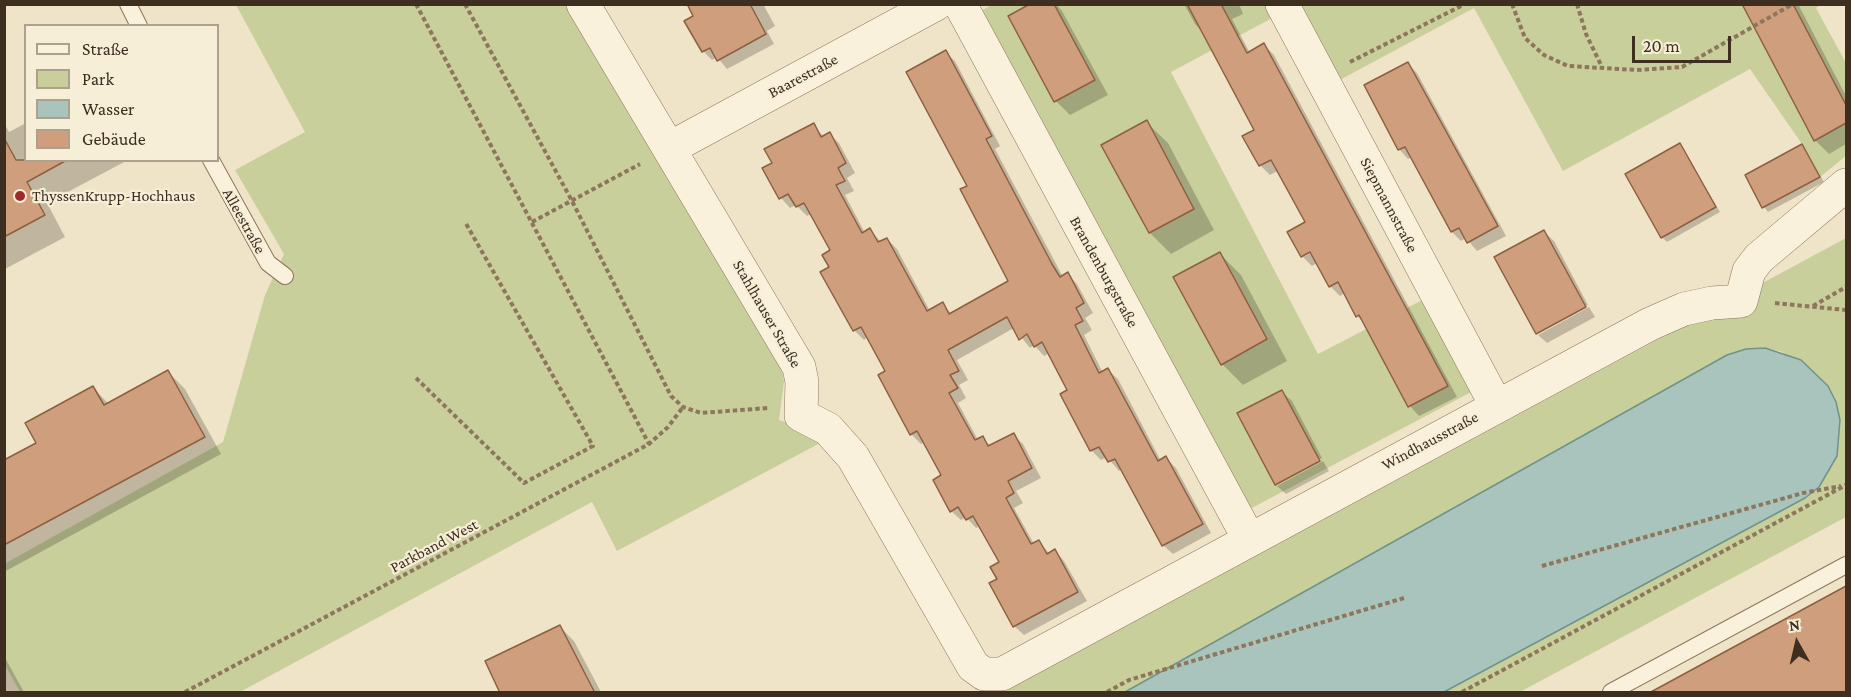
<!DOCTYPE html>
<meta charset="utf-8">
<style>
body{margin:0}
#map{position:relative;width:1851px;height:697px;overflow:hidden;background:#f0e4c8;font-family:"Crimson Pro",serif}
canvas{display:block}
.frame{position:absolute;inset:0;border:6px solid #3d2e20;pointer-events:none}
.legend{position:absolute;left:24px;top:24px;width:195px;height:138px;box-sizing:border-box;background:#f7eed8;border:2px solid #ada18e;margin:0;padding:8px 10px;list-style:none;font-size:18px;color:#3d2e20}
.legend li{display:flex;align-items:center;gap:12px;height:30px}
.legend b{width:30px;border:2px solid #ada18e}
.north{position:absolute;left:1767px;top:613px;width:60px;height:60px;-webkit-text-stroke:4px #f7eed8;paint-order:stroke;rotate:352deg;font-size:16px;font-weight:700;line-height:24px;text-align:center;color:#3d2e20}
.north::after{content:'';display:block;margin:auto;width:21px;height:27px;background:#3d2e20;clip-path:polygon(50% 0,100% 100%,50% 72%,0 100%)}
.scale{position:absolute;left:1632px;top:36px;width:99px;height:27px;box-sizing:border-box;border:3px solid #3d2e20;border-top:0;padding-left:8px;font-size:18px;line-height:21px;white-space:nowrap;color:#3d2e20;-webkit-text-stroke:4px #f7eed8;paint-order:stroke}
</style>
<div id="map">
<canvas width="1851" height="697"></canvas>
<div class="frame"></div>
<ul class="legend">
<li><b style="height:8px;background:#faf1dc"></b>Straße</li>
<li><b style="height:16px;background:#c9cf9b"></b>Park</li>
<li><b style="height:16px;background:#a9c4bc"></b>Wasser</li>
<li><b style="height:16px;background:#cf9f7d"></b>Gebäude</li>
</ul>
<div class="north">N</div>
<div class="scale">20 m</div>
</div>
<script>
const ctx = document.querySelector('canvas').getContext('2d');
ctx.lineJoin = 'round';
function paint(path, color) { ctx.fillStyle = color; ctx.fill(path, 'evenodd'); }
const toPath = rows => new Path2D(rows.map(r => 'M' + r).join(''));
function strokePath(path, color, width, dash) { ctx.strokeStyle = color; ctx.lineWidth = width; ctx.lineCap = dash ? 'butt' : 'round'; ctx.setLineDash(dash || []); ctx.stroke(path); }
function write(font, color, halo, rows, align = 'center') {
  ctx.font = font + ' "Crimson Pro",serif'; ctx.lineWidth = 4.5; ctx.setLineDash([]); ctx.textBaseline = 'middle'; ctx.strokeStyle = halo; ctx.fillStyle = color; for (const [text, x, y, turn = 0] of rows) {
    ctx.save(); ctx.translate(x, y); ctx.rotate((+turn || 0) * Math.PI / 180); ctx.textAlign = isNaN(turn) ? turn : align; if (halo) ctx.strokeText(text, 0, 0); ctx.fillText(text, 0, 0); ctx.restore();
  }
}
paint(toPath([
 [993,4,1270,5,1276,16,1171,72,1318,354,1428,297,1477,389,1248,510,976,14],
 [236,5,565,5,782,368,784,382,779,420,795,425,822,442,617,551,592,502,240,692,20,692,5,665,4,564,223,442,265,295,284,254,235,170,305,132],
 [1295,5,1820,5,1816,8,1846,63,1846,156,1820,177,1802,144,1750,69,1563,171,1474,8,1336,82],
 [1846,238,1846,517,1520,692,1444,692,1805,498,1783,352,1765,348,1746,349,1727,355,1125,692,1004,692]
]), '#c9cf9b');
const water = toPath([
 [1765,348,1801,360,1828,386,1836,402,1840,420,1837,456,1819,487,1805,498,1444,692,1125,692,1727,355,1746,349,1765,348]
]);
paint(water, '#a9c4bc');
strokePath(water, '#6f938a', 1.5);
paint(toPath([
 [688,4,763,4,775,26,767,31,774,44,727,69,717,57,712,60,703,51,695,16],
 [1033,4,1056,4,1062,11,1108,95,1070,115,1056,101,1010,17],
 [1184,4,1239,4,1243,14,1232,19,1250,53,1264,45,1274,55,1457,397,1419,416,1410,406,1367,326,1357,316,1345,293,1340,296,1330,286,1317,263,1312,266,1303,257,1317,250,1302,256,1307,223,1279,170,1270,175,1260,165,1256,131,1204,33,1195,24],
 [1743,4,1798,4,1846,96,1846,144,1829,154,1815,140],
 [945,52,955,61,1000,146,995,149,1062,275,1063,277,1068,274,1077,284,1093,313,1085,318,1092,330,1084,335,1103,373,1108,370,1118,379,1161,461,1166,458,1176,468,1211,533,1173,554,1163,545,1122,469,1119,471,1107,457,1101,460,1092,451,1062,395,1069,391,1050,353,1044,356,1034,345,1030,348,1014,328,957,360,968,380,959,385,966,398,958,403,978,440,982,438,991,446,1013,435,1023,444,1041,478,1016,491,1023,503,1014,508,1034,544,1039,542,1050,554,1055,551,1064,561,1087,601,1024,635,1014,626,999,579,1001,562,981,526,976,528,966,517,961,520,951,511,943,475,925,442,921,444,911,434,887,372,868,337,864,340,854,330,831,268,832,251,811,214,807,216,796,205,790,208,781,198,764,169,774,164,813,125,824,137,829,134,839,143,855,173,847,178,854,191,845,195,865,233,870,230,881,242,887,239,897,249,930,311,942,304,952,314,1010,281,969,186],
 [1408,64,1417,73,1506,236,1477,251,1466,238,1461,241,1452,232,1412,157,1408,159,1399,149,1366,86],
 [1146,122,1168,143,1214,230,1171,254,1150,233,1103,145],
 [4,123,9,132,26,123,26,160,128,160,47,203,65,237,5,269],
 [1680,145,1720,212,1667,242,1662,237],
 [1802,146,1824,182,1768,212,1764,207],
 [1544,232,1554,241,1588,305,1538,331,1538,334,1537,333],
 [1220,254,1241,275,1287,361,1243,385,1222,364],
 [1589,307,1595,317,1547,343,1538,335],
 [168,372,185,389,221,454,4,572,4,461,38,443,93,388,109,404],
 [1282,392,1292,401,1322,458,1277,482,1277,486,1276,484],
 [1323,461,1329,471,1286,494,1277,486],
 [1846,588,1846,692,1652,692],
 [560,627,574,641,601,692,502,692],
 [4,656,24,692,4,692]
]), '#0003');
const building = toPath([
 [687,4,750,4,766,34,717,61,710,48,702,52,684,21,693,16,687,4],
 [1030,4,1054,4,1095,80,1054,102,1008,16,1030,4],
 [1187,4,1221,4,1247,53,1264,43,1448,386,1408,407,1359,315,1356,317,1338,282,1329,287,1310,252,1301,257,1287,232,1305,222,1271,160,1259,166,1242,136,1254,130,1187,4],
 [1742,4,1793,4,1846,105,1846,123,1814,141,1742,4],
 [946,50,992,136,986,139,1052,264,1060,277,1068,272,1084,303,1076,308,1083,321,1075,325,1099,373,1108,368,1158,461,1166,456,1203,524,1162,546,1115,459,1108,462,1099,447,1090,451,1060,394,1067,390,1042,342,1034,347,1027,334,1019,340,1007,317,948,350,959,371,950,375,958,388,949,393,975,440,983,436,988,446,1014,433,1032,468,1008,481,1014,493,1006,498,1031,544,1039,540,1047,554,1055,549,1078,592,1013,627,989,583,997,579,990,567,999,562,973,516,966,520,958,507,950,512,933,480,941,475,917,431,910,435,878,375,885,371,861,327,853,331,820,272,829,267,822,255,830,250,804,203,796,207,788,194,779,199,762,168,772,163,764,149,814,123,821,137,830,132,846,163,838,168,845,181,836,185,862,233,870,228,878,242,887,238,927,311,943,302,949,314,1008,281,960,189,967,186,906,72,946,50],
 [1408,62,1498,226,1467,243,1459,228,1451,232,1405,147,1398,150,1364,85,1408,62],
 [1147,120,1194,209,1149,233,1101,145,1147,120],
 [4,138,16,160,67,160,27,182,45,215,4,237,4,138],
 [1680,143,1716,207,1661,238,1625,174,1680,143],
 [1802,144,1820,177,1762,208,1745,175,1802,144],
 [1544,230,1586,307,1536,334,1494,257,1544,230],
 [1220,252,1267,339,1221,365,1173,277,1220,252],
 [168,370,205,437,4,545,4,460,36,443,25,423,93,386,104,405,168,370],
 [1282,390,1320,461,1275,485,1237,413,1282,390],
 [1846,586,1846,693,1649,693,1846,586],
 [560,625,595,693,500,693,485,661,560,625]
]);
paint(building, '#cf9f7d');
strokePath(building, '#8d5f41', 1.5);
const lane = toPath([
 [128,4,139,26],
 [211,160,268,263,285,276],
 [1611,692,1846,565]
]);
const street = toPath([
 [583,4,799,367,802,382,801,415,828,429,853,457,973,666,984,674,1002,674,1650,324,1684,309,1712,303,1741,301,1749,271,1759,258,1846,185],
 [960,4,1249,539],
 [1282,4,1496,405],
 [670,148,936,4]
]);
strokePath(lane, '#8d765c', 18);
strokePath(street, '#8d765c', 34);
strokePath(toPath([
 [416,4,649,444],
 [465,4,572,201,671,396,683,407,701,413,768,408],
 [1512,4,1525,38,1544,55,1568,66,1637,70,1682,67,1793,4],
 [1577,4,1586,34,1602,67],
 [1350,62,1465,4],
 [532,222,640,164],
 [1775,303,1846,310],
 [1813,306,1846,287],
 [416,378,524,483,593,446,465,222],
 [1542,566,1803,493,1841,486],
 [185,692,649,444,668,427,683,407],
 [1107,692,1129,680,1404,598],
 [1462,692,1846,485]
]), '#8d765c', 4, [4.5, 3]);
strokePath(lane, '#faf1dc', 16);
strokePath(street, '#faf1dc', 33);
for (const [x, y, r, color] of [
 [20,196,6,"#9e2a2b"]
]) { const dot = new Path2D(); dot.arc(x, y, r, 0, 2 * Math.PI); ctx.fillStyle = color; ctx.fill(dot); strokePath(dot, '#f7eed8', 2); }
write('16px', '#3d2e20', '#f7eed8', [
 ["Baarestraße",803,76,-28],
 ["Siepmannstraße",1389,205,62],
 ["Alleestraße",244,221,61],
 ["Brandenburgstraße",1104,272,61],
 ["Stahlhauser Straße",767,314,60],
 ["Windhausstraße",1430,441,-28],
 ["Parkband West",434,546,-28]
]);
write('16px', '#3d2e20', '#f7eed8', [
 ["ThyssenKrupp-Hochhaus",32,196]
], 'left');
</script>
